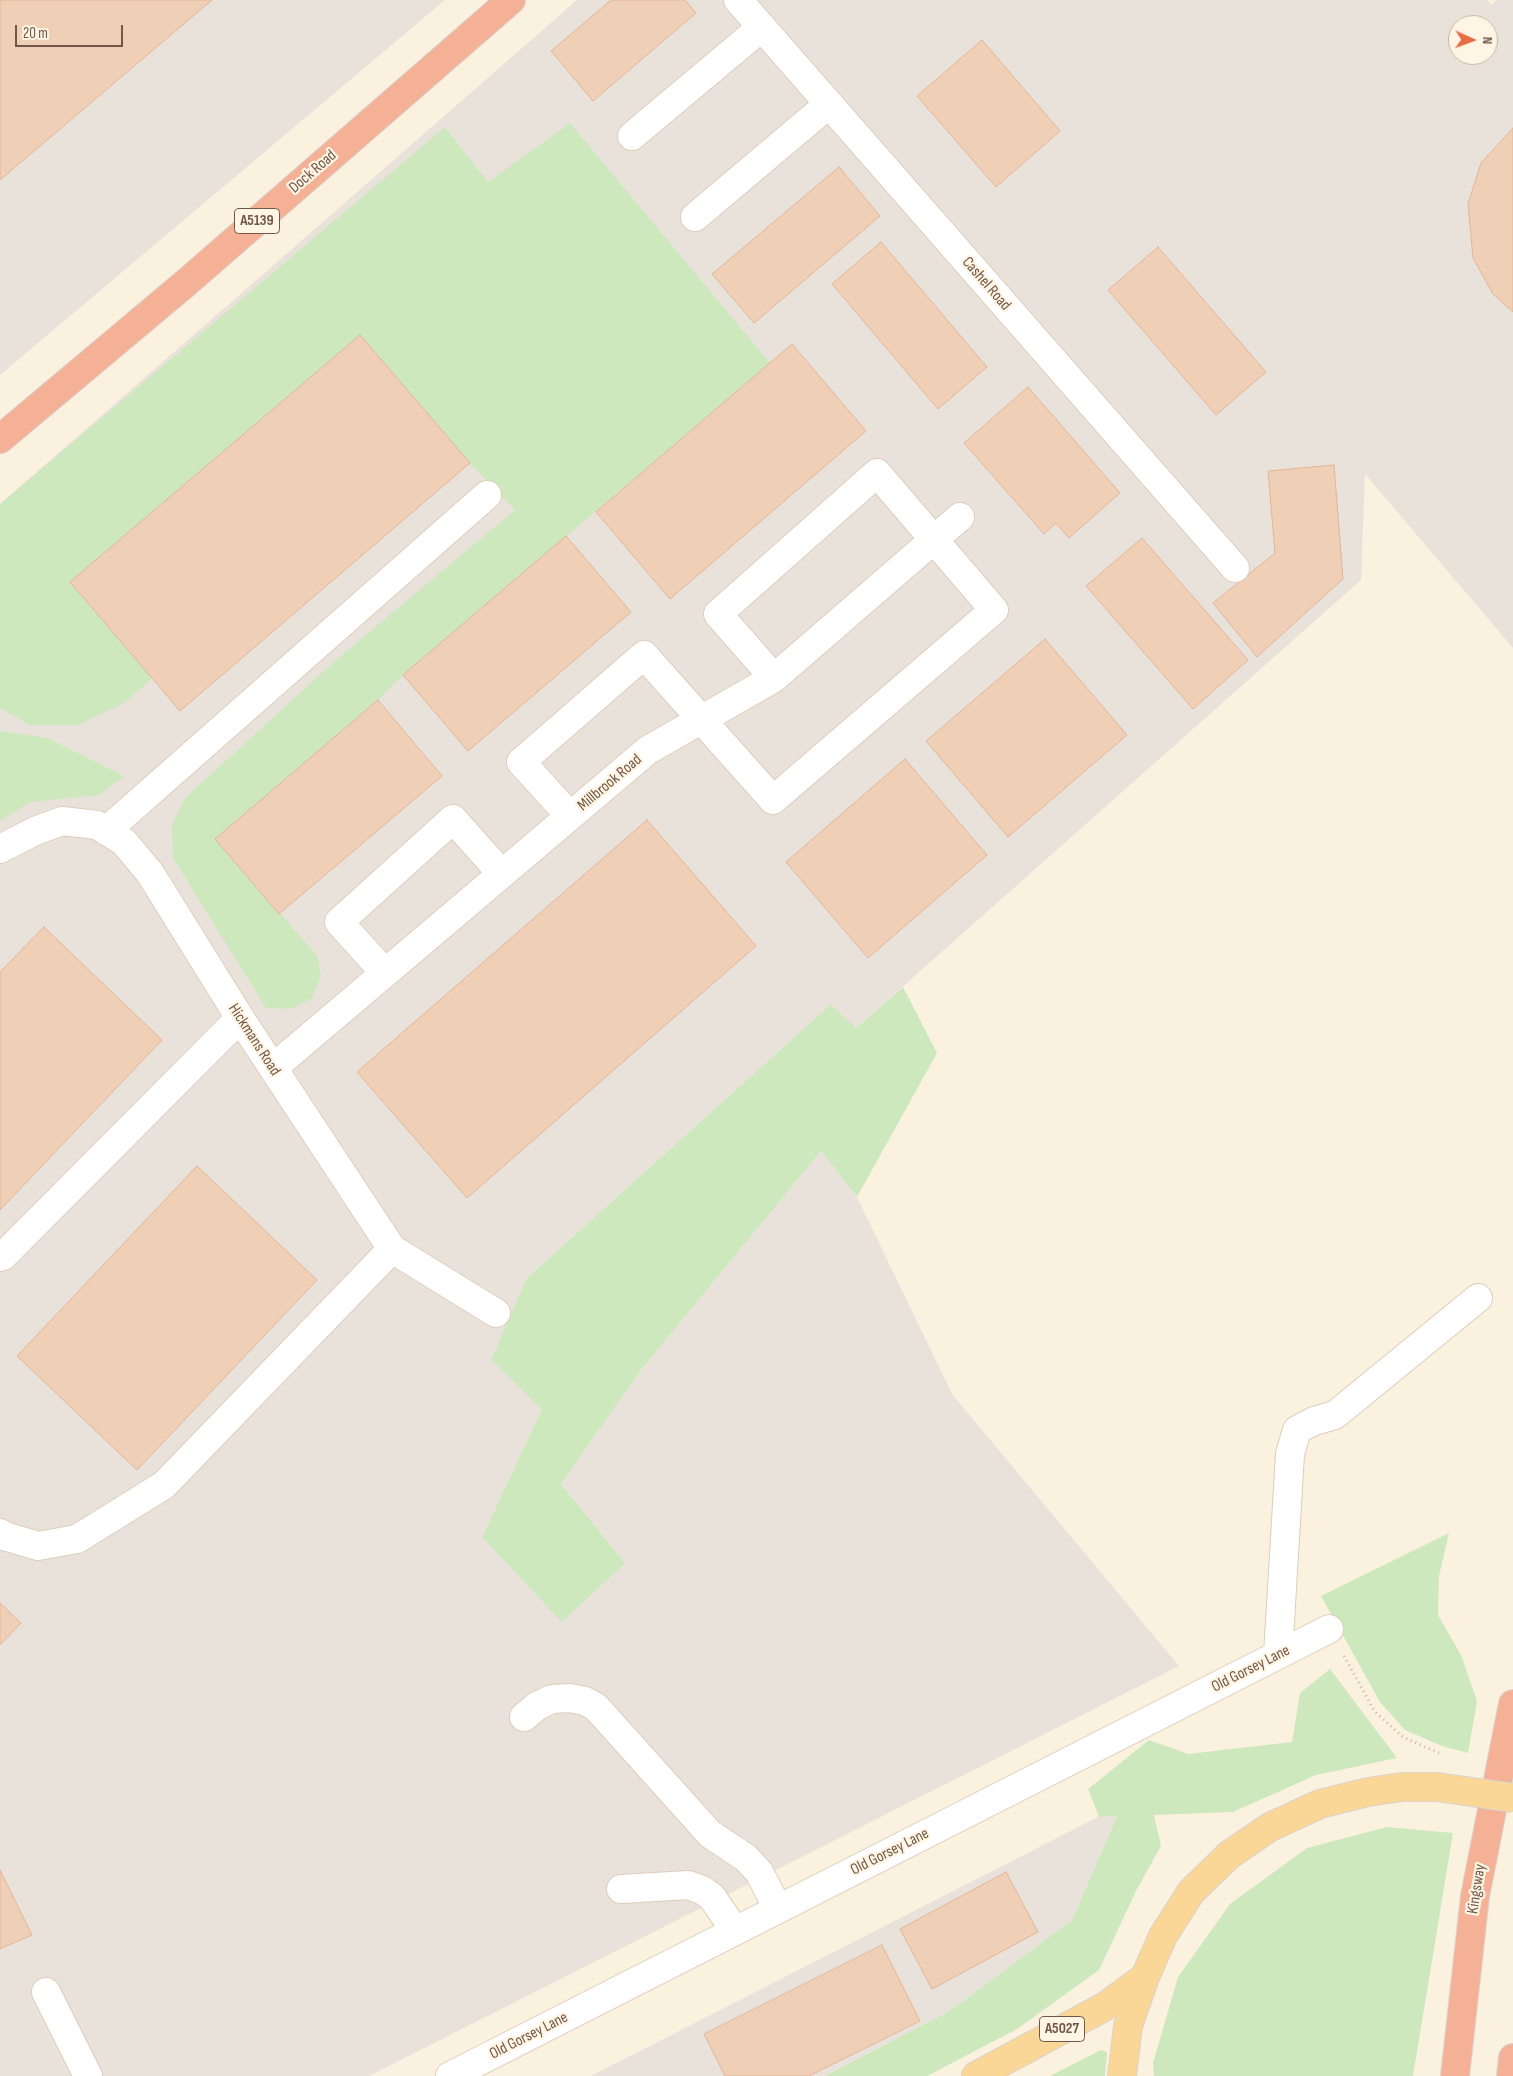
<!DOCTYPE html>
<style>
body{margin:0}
#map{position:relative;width:1513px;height:2076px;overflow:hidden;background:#fbf1df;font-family:"Sofia Sans Condensed",sans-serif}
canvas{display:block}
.north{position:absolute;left:1448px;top:15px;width:50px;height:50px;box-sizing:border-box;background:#fff5e4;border:1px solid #c6b6a5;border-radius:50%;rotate:92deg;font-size:14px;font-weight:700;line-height:20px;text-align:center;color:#715747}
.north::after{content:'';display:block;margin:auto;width:18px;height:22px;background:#e56c44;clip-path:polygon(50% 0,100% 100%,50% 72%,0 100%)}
.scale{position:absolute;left:15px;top:25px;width:108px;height:22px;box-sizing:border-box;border:2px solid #715747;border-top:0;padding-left:6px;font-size:15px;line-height:18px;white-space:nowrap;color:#715747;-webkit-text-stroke:4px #fff5e4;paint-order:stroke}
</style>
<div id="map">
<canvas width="1513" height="2076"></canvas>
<div class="north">N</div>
<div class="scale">20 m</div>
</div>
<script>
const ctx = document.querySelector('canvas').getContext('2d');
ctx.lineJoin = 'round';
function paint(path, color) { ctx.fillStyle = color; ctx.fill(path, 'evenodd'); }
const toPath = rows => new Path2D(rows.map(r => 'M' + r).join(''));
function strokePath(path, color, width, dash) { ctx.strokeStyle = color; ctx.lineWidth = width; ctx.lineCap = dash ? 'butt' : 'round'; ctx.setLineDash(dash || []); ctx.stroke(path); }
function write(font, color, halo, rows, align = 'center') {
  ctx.font = font + ' "Sofia Sans Condensed",sans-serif'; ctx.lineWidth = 4.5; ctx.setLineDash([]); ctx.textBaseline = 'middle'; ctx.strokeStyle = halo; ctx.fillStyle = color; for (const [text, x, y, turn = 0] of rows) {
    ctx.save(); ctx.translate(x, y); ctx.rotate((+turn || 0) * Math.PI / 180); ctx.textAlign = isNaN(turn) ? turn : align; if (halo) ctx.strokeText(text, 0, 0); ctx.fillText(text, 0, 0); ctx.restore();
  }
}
paint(toPath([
 [0,0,445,0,0,375],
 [577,0,1487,0,1491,5,1497,0,1513,0,1513,648,1365,474,1361,580,856,1028,831,1004,527,1278,542,1409,482,1537,625,1563,561,1484,641,1370,821,1151,857,1197,952,1394,1179,1666,369,2076,0,2076,0,504],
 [1458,25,1488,25,1488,55,1458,55],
 [1117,1816,1072,1920,951,2010,825,2076,591,2076,1098,1817]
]), '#e9e2db');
paint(toPath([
 [570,123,770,363,403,675,378,700,216,839,318,957,321,977,311,999,290,1009,266,1008,173,858,172,825,185,798,336,660,515,510,470,463,360,335,70,582,152,678,126,702,79,725,29,725,0,708,0,504,445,127,488,182],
 [0,731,47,738,124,776,99,795,30,802,0,821],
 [903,987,937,1053,857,1197,821,1151,641,1370,561,1484,625,1563,562,1622,482,1537,542,1409,491,1360,527,1278,831,1004,856,1028],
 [1449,1533,1439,1576,1438,1615,1461,1655,1477,1701,1468,1753,1442,1746,1405,1730,1380,1702,1321,1596],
 [1330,1669,1397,1758,1316,1775,1233,1812,1154,1815,1161,1846,1136,1891,1099,1970,1017,2029,927,2076,825,2076,951,2010,1072,1920,1117,1816,1099,1817,1088,1789,1149,1740,1188,1754,1292,1742,1300,1693],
 [1387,1827,1453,1833,1413,2076,1154,2076,1153,2063,1178,1977,1230,1904,1307,1848],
 [1101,2050,1107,2052,1105,2076,1050,2076]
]), '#cee8be');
const building = toPath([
 [0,0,212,0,0,180,0,0],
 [611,0,685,0,696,13,593,101,551,51,611,0],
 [982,40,1060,131,996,187,917,96,982,40],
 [1513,128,1513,312,1493,294,1473,258,1468,204,1481,163,1513,128],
 [839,167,880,216,754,323,712,274,839,167],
 [881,242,987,367,938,409,832,284,881,242],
 [1158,247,1266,372,1216,415,1108,290,1158,247],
 [360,335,470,463,180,711,70,582,360,335],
 [792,344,866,431,670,599,596,512,792,344],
 [1028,387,1120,493,1069,538,1056,523,1044,534,964,443,1028,387],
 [1334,465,1343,579,1257,657,1213,603,1275,553,1268,471,1334,465],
 [566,536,631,612,468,751,403,675,566,536],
 [1142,538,1248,660,1193,709,1086,586,1142,538],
 [1045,639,1127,735,1008,837,926,741,1045,639],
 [378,700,442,776,279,914,215,839,378,700],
 [905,759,987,855,868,958,786,862,905,759],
 [647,820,756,946,467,1198,357,1072,647,820],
 [44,927,162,1040,0,1210,0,972,44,927],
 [197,1166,317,1280,137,1470,17,1356,197,1166],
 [0,1603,21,1623,0,1645,0,1603],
 [0,1870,32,1935,0,1949,0,1870],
 [1006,1872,1038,1932,932,1989,900,1929,1006,1872],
 [882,1945,920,2021,809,2076,725,2076,704,2034,882,1945]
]);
paint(building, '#f0cfb7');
strokePath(building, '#e2b698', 1);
const minor = toPath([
 [738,0,1235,568],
 [632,136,762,27],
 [695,217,829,104],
 [570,816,521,762,644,655,773,800,994,610,877,473,718,614,774,678],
 [106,831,487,495],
 [0,849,35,831,62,821,97,825,124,842,150,873,240,1018,392,1249,496,1313],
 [385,973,339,922,453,819,502,874],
 [273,1068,648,750,774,678,960,517],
 [0,1257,3,1256,240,1018],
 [0,1533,4,1536,38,1546,77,1539,164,1485,392,1249],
 [1278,1655,1290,1454,1297,1430,1314,1421,1335,1415,1478,1298],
 [524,1717,537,1706,552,1699,570,1698,585,1701,596,1707,710,1834,746,1858,759,1872,778,1909],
 [621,1889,688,1885,702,1890,712,1897,735,1931],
 [46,1992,88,2076],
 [450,2076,1329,1629]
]);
const major = toPath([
 [976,2076,1104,2007,1145,1977],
 [1122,2076,1128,2026,1145,1977,1163,1936,1191,1892,1229,1855,1270,1827,1320,1804,1368,1792,1402,1787,1437,1787]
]);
const highway = toPath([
 [0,439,187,282,511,0],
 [1455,2076,1475,1896,1513,1704],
 [1511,2076,1513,2058]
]);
strokePath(minor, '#dfcdbb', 30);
strokePath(major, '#dad3cf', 30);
strokePath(highway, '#dad3cf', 30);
strokePath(toPath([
 [1344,1656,1375,1712,1403,1737,1439,1753]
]), '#d4b29b', 3, [1, 4]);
strokePath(minor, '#fff', 28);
strokePath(major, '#fad797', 28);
strokePath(highway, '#f5b196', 28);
const majorBridge = toPath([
 [1437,1787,1513,1798]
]);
strokePath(majorBridge, '#dad3cf', 30, []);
strokePath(majorBridge, '#fad797', 28);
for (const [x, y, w] of [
 [257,221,45],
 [1062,2029,45]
]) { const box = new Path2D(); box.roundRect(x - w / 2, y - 12.5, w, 25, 4); ctx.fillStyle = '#fff5e4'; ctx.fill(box); strokePath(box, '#715747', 1); }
write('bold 15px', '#715747', null, [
 ["A5139",257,221],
 ["A5027",1062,2029]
]);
write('16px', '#715747', '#fff5e4', [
 ["Dock Road",313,172,-41],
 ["Cashel Road",986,284,49],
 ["Millbrook Road",610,783,-40],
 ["Hickmans Road",254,1040,57],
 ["Old Gorsey Lane",1251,1669,-27],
 ["Old Gorsey Lane",890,1852,-27],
 ["Kingsway",1477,1889,-81],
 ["Old Gorsey Lane",529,2036,-27]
]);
</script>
